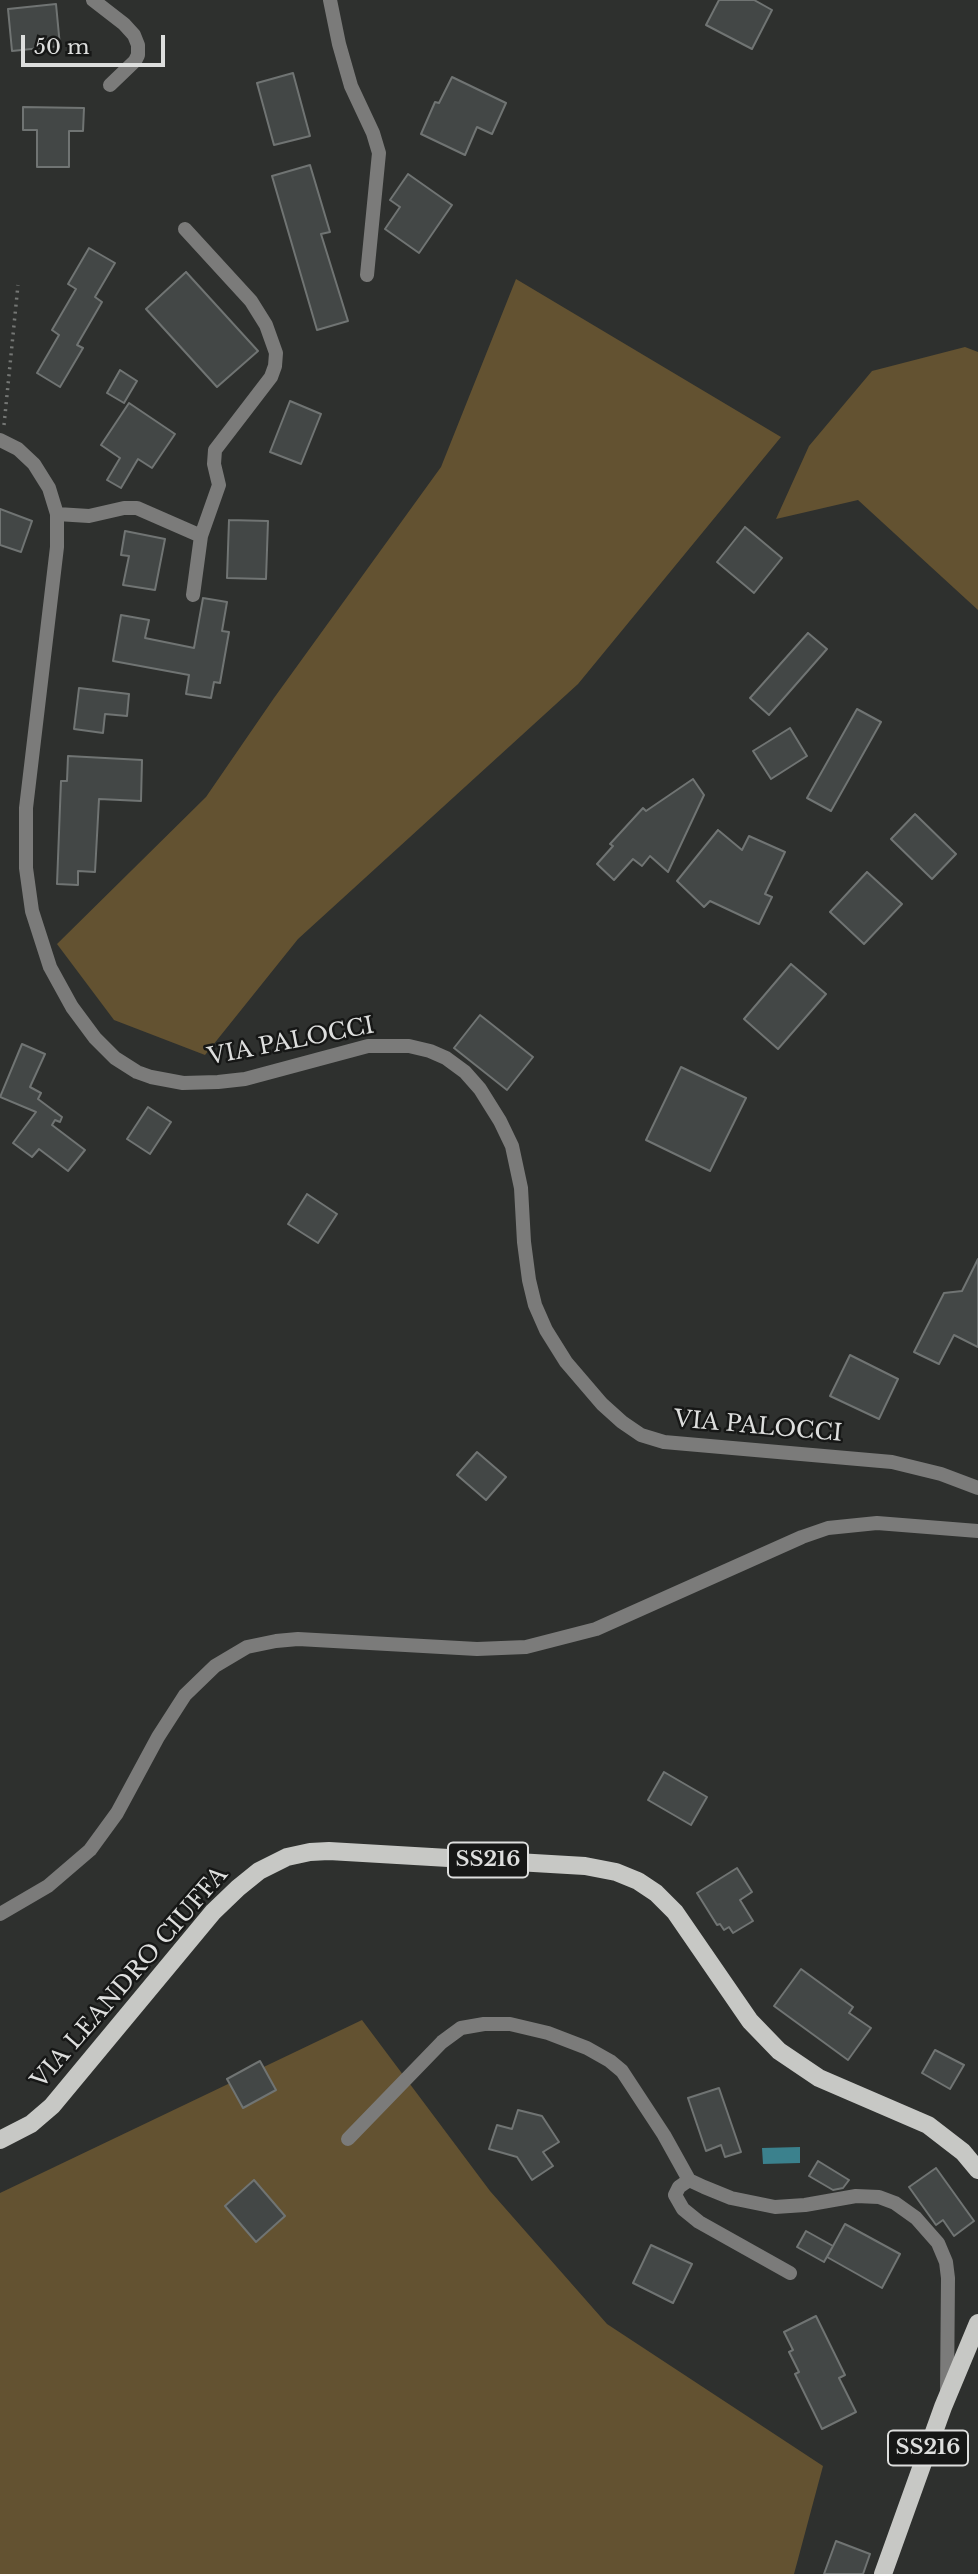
<!DOCTYPE html>
<style>
body{margin:0}
#map{position:relative;width:978px;height:2574px;overflow:hidden;background:#2e302e;font-family:"Libre Baskerville",serif}
canvas{display:block}
.scale{position:absolute;left:21px;top:35px;width:144px;height:32px;box-sizing:border-box;border:4px solid #dddedd;border-top:0;padding-left:9px;font-size:21px;line-height:24px;white-space:nowrap;color:#dddedd;-webkit-text-stroke:5px #161716;paint-order:stroke}
</style>
<div id="map">
<canvas width="978" height="2574"></canvas>
<div class="scale">50 m</div>
</div>
<script>
const ctx = document.querySelector('canvas').getContext('2d');
ctx.lineJoin = 'round';
function paint(path, color) { ctx.fillStyle = color; ctx.fill(path, 'evenodd'); }
const toPath = rows => new Path2D(rows.map(r => 'M' + r).join(''));
function strokePath(path, color, width, dash) { ctx.strokeStyle = color; ctx.lineWidth = width; ctx.lineCap = dash ? 'butt' : 'round'; ctx.setLineDash(dash || []); ctx.stroke(path); }
function write(font, color, halo, rows, align = 'center') {
  ctx.font = font + ' "Libre Baskerville",serif'; ctx.lineWidth = 5; ctx.setLineDash([]); ctx.textBaseline = 'middle'; ctx.strokeStyle = halo; ctx.fillStyle = color; for (const [text, x, y, turn = 0] of rows) {
    ctx.save(); ctx.translate(x, y); ctx.rotate((+turn || 0) * Math.PI / 180); ctx.textAlign = isNaN(turn) ? turn : align; if (halo) ctx.strokeText(text, 0, 0); ctx.fillText(text, 0, 0); ctx.restore();
  }
}
paint(toPath([
 [516,279,781,437,578,684,298,939,205,1055,114,1020,57,944,206,797,274,698,441,467],
 [965,347,978,352,978,610,858,500,776,519,809,446,872,371],
 [362,2020,490,2191,607,2324,823,2466,794,2574,0,2574,0,2193]
]), '#635231');
paint(toPath([
 [800,2147,800,2163,763,2164,762,2148]
]), '#3b818d');
const building = toPath([
 [719,0,754,0,772,10,752,49,706,25,719,0],
 [56,4,60,46,12,51,8,9,56,4],
 [293,73,310,136,274,145,257,83,293,73],
 [452,77,506,103,492,134,477,127,465,155,421,134,435,102,439,103,452,77],
 [23,107,84,108,83,131,69,131,69,167,37,167,37,130,23,130,23,107],
 [310,165,330,232,321,234,348,321,317,330,272,176,310,165],
 [408,174,452,205,419,253,385,229,400,207,390,200,408,174],
 [89,248,115,263,95,297,102,302,77,345,83,348,60,387,37,373,59,335,52,330,76,289,68,284,89,248],
 [186,272,258,351,217,387,146,309,186,272],
 [120,370,137,381,124,403,107,393,120,370],
 [290,401,321,414,301,464,270,452,290,401],
 [129,403,175,434,152,468,138,459,121,488,107,480,120,458,101,445,129,403],
 [0,509,32,521,21,552,0,545,0,509],
 [229,520,268,521,266,579,227,578,229,520],
 [745,527,782,558,754,593,717,562,745,527],
 [125,531,165,539,155,590,123,585,129,556,121,555,125,531],
 [203,598,227,602,222,631,229,632,220,683,214,682,211,698,186,694,189,675,113,661,121,615,149,620,145,638,194,648,203,598],
 [808,633,827,649,769,715,750,698,808,633],
 [79,688,129,694,127,716,105,714,103,733,74,729,79,688],
 [857,709,881,722,831,811,807,798,857,709],
 [790,728,807,756,771,779,753,751,790,728],
 [68,756,142,760,141,801,99,799,95,872,78,871,78,885,57,884,61,781,67,781,68,756],
 [693,779,704,795,668,872,650,856,642,866,633,859,614,880,597,864,613,846,610,844,643,808,646,811,693,779],
 [915,814,956,854,932,879,891,839,915,814],
 [718,830,742,850,749,836,785,852,765,894,772,897,759,924,710,901,704,907,677,881,718,830],
 [867,872,902,904,864,944,830,912,867,872],
 [791,964,826,994,778,1049,744,1019,791,964],
 [480,1015,533,1057,507,1090,454,1048,480,1015],
 [22,1044,45,1054,30,1087,41,1093,38,1099,62,1117,60,1122,55,1120,52,1125,85,1150,68,1171,39,1149,32,1157,13,1143,36,1112,0,1097,22,1044],
 [681,1067,746,1098,710,1171,646,1140,681,1067],
 [148,1107,171,1122,150,1154,127,1139,148,1107],
 [307,1194,337,1214,318,1243,288,1224,307,1194],
 [978,1259,978,1347,954,1335,939,1364,914,1352,944,1293,962,1291,978,1259],
 [850,1355,898,1379,879,1419,830,1396,850,1355],
 [477,1452,506,1477,486,1500,457,1475,477,1452],
 [664,1772,707,1797,691,1825,648,1800,664,1772],
 [737,1868,752,1892,740,1900,753,1921,733,1933,729,1927,724,1930,720,1924,717,1925,697,1893,737,1868],
 [801,1969,853,2007,849,2013,871,2028,848,2060,774,2006,801,1969],
 [935,2050,964,2065,950,2089,922,2073,935,2050],
 [260,2061,276,2090,243,2108,227,2079,260,2061],
 [719,2088,741,2152,725,2157,721,2145,706,2151,688,2098,719,2088],
 [518,2110,542,2116,559,2142,543,2152,553,2166,532,2180,517,2157,489,2149,497,2125,512,2129,518,2110],
 [818,2161,849,2180,843,2188,833,2190,809,2176,818,2161],
 [936,2168,974,2221,954,2236,943,2220,936,2225,909,2187,936,2168],
 [254,2180,285,2216,256,2242,225,2206,254,2180],
 [845,2224,900,2254,882,2288,827,2257,845,2224],
 [806,2231,833,2246,824,2262,797,2247,806,2231],
 [651,2245,692,2264,673,2303,633,2283,651,2245],
 [816,2316,845,2375,839,2378,856,2412,822,2429,795,2374,799,2372,789,2352,793,2350,784,2332,816,2316],
 [836,2541,870,2554,863,2574,824,2574,836,2541]
]);
paint(building, '#434746');
strokePath(building, '#707473', 2);
strokePath(toPath([
 [4,425,18,285]
]), '#757775', 3.5, [2, 5]);
strokePath(toPath([
 [93,0,124,24,134,35,138,45,138,55,135,61,110,85],
 [330,0,339,44,351,86,373,133,379,153,367,275],
 [0,440,18,449,34,464,49,488,57,514,57,547,26,808,26,868,32,911,50,967,72,1007,95,1038,115,1058,137,1072,151,1077,183,1083,218,1082,245,1079,368,1046,409,1046,430,1051,446,1058,465,1072,480,1089,500,1121,512,1146,521,1188,524,1242,529,1280,535,1305,546,1330,566,1362,602,1404,622,1422,641,1435,664,1442,892,1462,941,1474,978,1488],
 [57,514,89,516,124,508,137,508,201,536,219,485,214,464,215,450,271,377,275,366,276,353,266,325,251,301,185,229],
 [193,595,201,536],
 [348,2139,442,2042,461,2028,484,2024,510,2024,548,2033,587,2048,610,2061,622,2071,664,2135,689,2180,704,2187,731,2198,775,2207,805,2205,856,2196,879,2197,895,2203,916,2218,938,2243,946,2262,948,2278,947,2394],
 [689,2180,679,2187,675,2195,683,2209,699,2222,790,2273]
]), '#7b7b7a', 14);
strokePath(toPath([
 [0,1914,48,1886,90,1850,117,1813,158,1737,185,1695,215,1666,247,1647,276,1641,298,1639,477,1649,526,1647,596,1629,802,1537,828,1528,877,1523,978,1531]
]), '#7b7b7a', 14);
strokePath(toPath([
 [0,2140,31,2124,52,2106,213,1912,238,1888,259,1871,287,1857,310,1852,329,1851,585,1866,616,1872,638,1881,656,1893,675,1912,750,2021,779,2051,819,2078,928,2125,963,2152,978,2170],
 [883,2574,943,2407,978,2323]
]), '#c7c8c5', 18);
for (const [x, y, w] of [
 [488,1860,80],
 [928,2448,80]
]) { const box = new Path2D(); box.roundRect(x - w / 2, y - 17.5, w, 35, 5); ctx.fillStyle = '#161716'; ctx.fill(box); strokePath(box, '#dddedd', 2); }
write('bold 21px', '#dddedd', null, [
 ["SS216",488,1860],
 ["SS216",928,2448]
]);
write('23px', '#dddedd', '#161716', [
 ["VIA PALOCCI",291,1042,-11],
 ["VIA PALOCCI",758,1427,5],
 ["VIA LEANDRO CIUFFA",130,1978,-49]
]);
</script>
